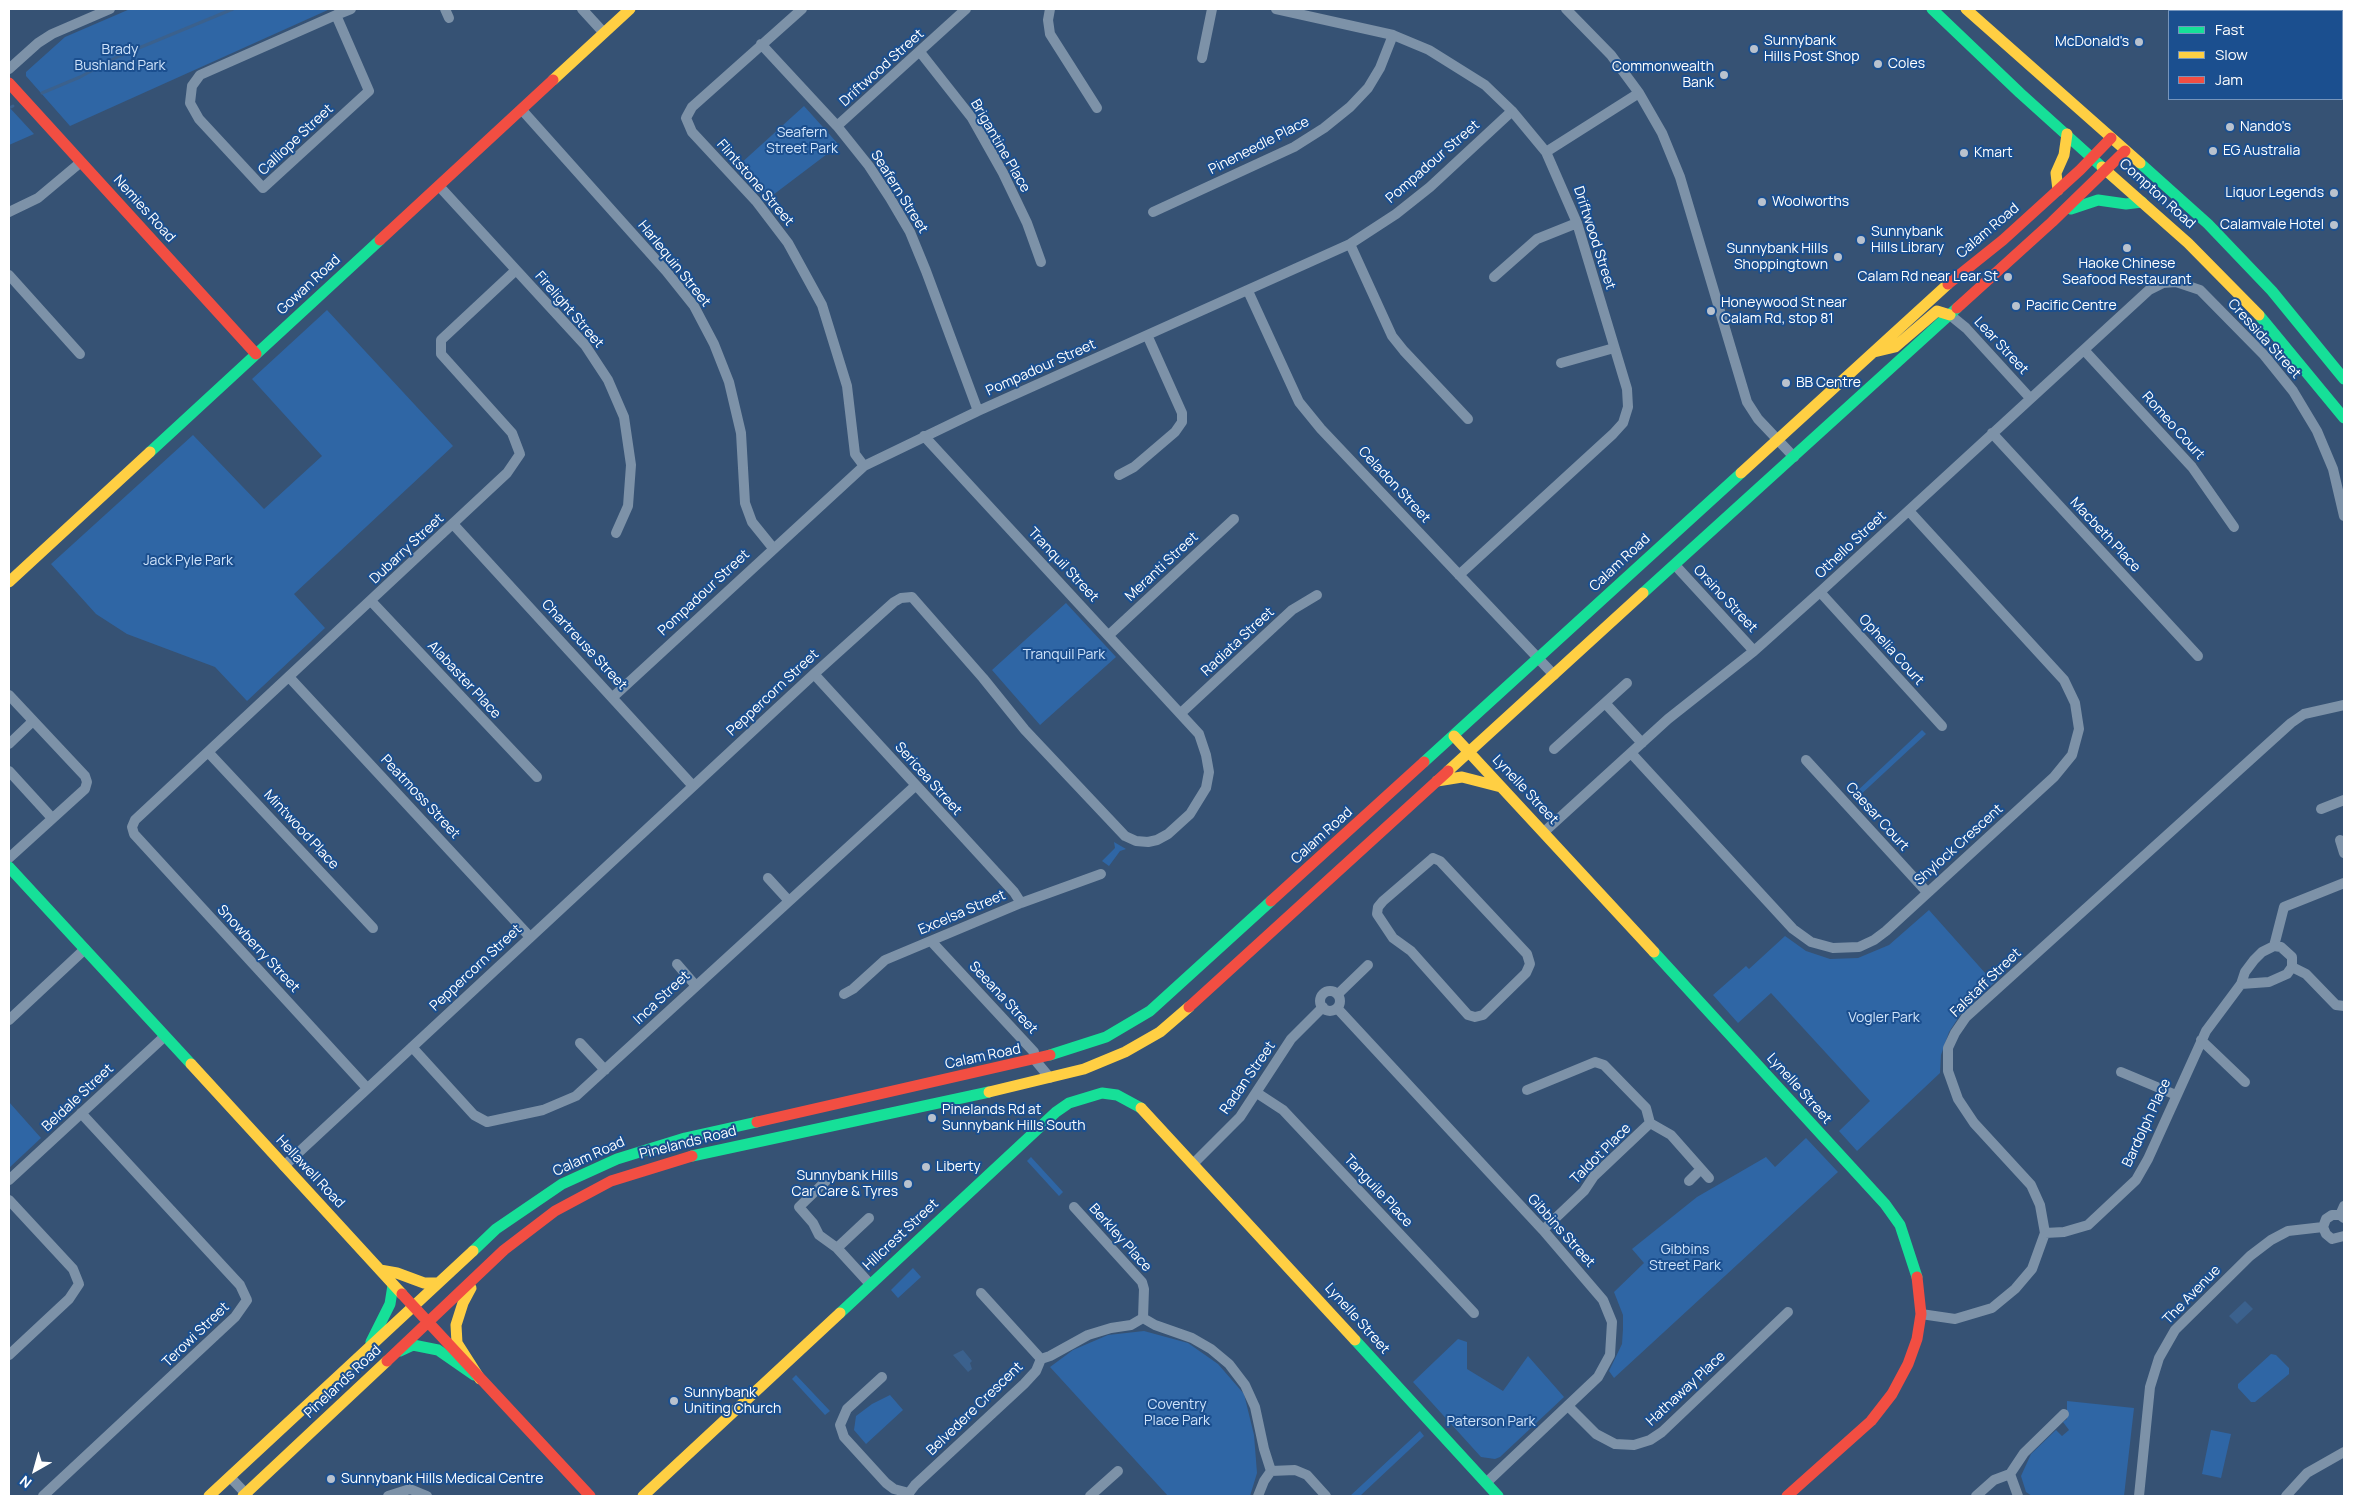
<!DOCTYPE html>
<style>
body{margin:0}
#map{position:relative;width:2353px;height:1505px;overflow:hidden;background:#365274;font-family:Manrope,sans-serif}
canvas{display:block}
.frame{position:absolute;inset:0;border:10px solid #fff;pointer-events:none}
.legend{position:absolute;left:2168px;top:10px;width:175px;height:90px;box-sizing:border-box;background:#1b4f8f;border:1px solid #7695bc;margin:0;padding:6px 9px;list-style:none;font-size:15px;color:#fff}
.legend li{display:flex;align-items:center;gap:10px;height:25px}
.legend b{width:25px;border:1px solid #7695bc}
.north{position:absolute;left:10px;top:1445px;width:50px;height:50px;-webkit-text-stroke:4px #1b4f8f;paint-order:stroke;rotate:218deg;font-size:14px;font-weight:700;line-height:20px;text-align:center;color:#fff}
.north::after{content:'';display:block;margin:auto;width:18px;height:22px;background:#fff;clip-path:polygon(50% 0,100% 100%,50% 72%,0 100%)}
</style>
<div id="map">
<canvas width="2353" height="1505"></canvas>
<div class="frame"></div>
<ul class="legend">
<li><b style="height:6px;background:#16e098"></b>Fast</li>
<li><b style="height:6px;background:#ffcf43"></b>Slow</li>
<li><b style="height:6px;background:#f24e42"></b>Jam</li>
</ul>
<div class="north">N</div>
</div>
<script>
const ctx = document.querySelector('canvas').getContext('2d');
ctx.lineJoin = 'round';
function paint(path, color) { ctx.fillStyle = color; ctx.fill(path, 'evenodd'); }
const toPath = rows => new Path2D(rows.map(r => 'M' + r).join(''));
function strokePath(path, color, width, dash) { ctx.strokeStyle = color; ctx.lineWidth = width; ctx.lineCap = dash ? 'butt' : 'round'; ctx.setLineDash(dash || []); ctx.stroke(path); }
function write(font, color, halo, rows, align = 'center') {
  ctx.font = font + ' Manrope,sans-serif'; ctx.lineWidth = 4; ctx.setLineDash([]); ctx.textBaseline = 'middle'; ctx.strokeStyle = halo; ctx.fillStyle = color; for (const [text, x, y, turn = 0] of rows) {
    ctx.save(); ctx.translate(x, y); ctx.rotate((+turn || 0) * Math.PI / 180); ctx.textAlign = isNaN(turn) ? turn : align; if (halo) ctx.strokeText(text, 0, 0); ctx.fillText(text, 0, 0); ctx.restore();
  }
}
paint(toPath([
 [130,9,330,9,70,126,26,76,26,72,65,37],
 [804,106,839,145,769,198,739,165],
 [9,107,34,134,9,145],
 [327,310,453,446,294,594,325,628,247,701,215,667,127,634,96,614,51,564,193,435,264,509,322,456,252,379],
 [1066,603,1116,657,1040,725,992,670],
 [1922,730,1926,734,1857,798,1854,794],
 [1114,842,1126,849,1120,851,1109,866,1102,861,1115,848],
 [1929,910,1994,983,1964,1009,1949,1032,1941,1055,1940,1073,1857,1151,1839,1131,1870,1101,1771,993,1738,1023,1713,995,1746,966,1749,969,1785,936,1806,951,1830,959,1858,958,1889,945],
 [9,1102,41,1138,9,1168],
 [1806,1138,1838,1172,1614,1378,1609,1371,1622,1344,1623,1329,1623,1315,1614,1292,1644,1263,1632,1249,1697,1197,1766,1157,1775,1167],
 [1031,1157,1063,1192,1059,1196,1027,1161],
 [913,1268,921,1277,898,1298,891,1290],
 [1144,1331,1188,1343,1218,1364,1244,1394,1254,1435,1257,1473,1250,1496,1168,1496,1050,1367,1073,1350,1108,1335],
 [1458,1339,1467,1342,1467,1369,1503,1391,1528,1356,1564,1397,1500,1457,1495,1459,1481,1457,1413,1382],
 [2271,1354,2276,1355,2289,1368,2289,1374,2255,1402,2251,1402,2238,1388,2238,1384],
 [796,1375,830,1411,825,1415,792,1379],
 [890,1395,903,1410,866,1444,854,1430,856,1416,872,1404],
 [2067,1401,2134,1408,2124,1496,2032,1496,2026,1492,2021,1476,2031,1454,2056,1430,2062,1436,2069,1430,2063,1422,2067,1419],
 [2211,1430,2231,1434,2221,1478,2202,1474],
 [1420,1431,1424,1436,1360,1496,1350,1496]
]), '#2f66a5');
paint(toPath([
 [2245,1301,2253,1309,2237,1324,2229,1316],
 [963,1350,972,1361,970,1363,972,1369,968,1372,953,1355]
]), '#3b618d');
strokePath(toPath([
 [42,93,80,77,117,57,233,9],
 [9,108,13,106]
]), '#3b618d', 3);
strokePath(toPath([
 [445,9,449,18],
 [582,9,604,33],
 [802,9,692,107,686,118,692,132,756,201,788,243,822,305,847,386,855,454,864,466],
 [1050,9,1048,20,1050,34,1097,108],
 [1276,9,1393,35,1429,50,1485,85,1512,111,1546,152,1577,223,1627,389,1628,407,1623,423,1613,434,1459,575],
 [1566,9,1611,55,1639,93,1662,133,1680,177,1747,402,1758,419,1794,457],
 [336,15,369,91,263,188,199,119,190,103,192,86,200,75,336,15,351,9],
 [761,44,837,126,869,166,890,198,910,232,926,271,978,411],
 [920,52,972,118,1003,173,1027,223,1041,262],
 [1202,58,1212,9],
 [9,69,38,43,52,34,110,9],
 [522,110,666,271,694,306,714,344,729,382,741,433,745,503,752,522,773,548],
 [837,126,966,9],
 [1546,152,1639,93],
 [439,186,585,345,608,380,624,417,631,465,628,506,616,533],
 [9,212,38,198,81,162],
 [1153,212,1294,147,1324,128,1350,107,1368,88,1380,68,1393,35],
 [1350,244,1392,336,1404,351,1468,419],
 [9,275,80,354],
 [1494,277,1537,239,1577,223],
 [1248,291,1299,402,1321,429,1554,675],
 [1950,315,1966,328,2030,398],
 [2084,350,2192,467,2234,527],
 [1561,363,1614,348],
 [1992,433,2198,656],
 [1119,475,1134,467,1175,432,1182,422,1182,413,1148,337],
 [453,524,693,786],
 [1675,565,1754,651],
 [1820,592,1942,726],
 [371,601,537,777],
 [1109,635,1234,519],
 [814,674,1014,892,1021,903],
 [289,677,530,937],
 [9,695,85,776,87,782,85,789,9,858],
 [613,697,864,466,978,411,1350,244,1396,214,1430,187,1512,111],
 [1605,703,1642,743],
 [1181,713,1292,610,1317,595],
 [9,744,33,721],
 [1554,749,1627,683],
 [208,752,373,928],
 [1631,753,1793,929,1811,942,1833,948,1859,947,1874,940,1886,931,2054,777,2072,755,2079,729,2075,703,2064,680,1909,511],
 [1806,760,1927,892],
 [9,771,52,818],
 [2321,809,2344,800],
 [1544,832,1668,719,1754,651,1820,592,2149,290,2163,283,2176,282,2200,290,2264,355,2293,391,2317,431,2333,469,2344,516],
 [2340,840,2344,853],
 [1433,858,1440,861,1527,954,1530,964,1526,973,1483,1015,1475,1017,1468,1015,1411,951,1393,938,1377,914,1378,907,1383,901,1433,858],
 [768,878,789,901],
 [931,941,1034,1052,1035,1060,1050,1078],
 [2274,946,2281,947,2292,957,2292,967,2287,974,2269,982,2241,984,2245,972,2254,960,2262,952,2274,946],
 [2274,946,2284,907,2344,883],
 [677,964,696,986],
 [2292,967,2306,974,2336,1005,2344,1006],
 '1320 1001a10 10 0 1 1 20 0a10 10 0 1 1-20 0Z',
 [844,994,853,989,885,960,1021,903,1101,874],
 [1338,994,1368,965],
 [1337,1008,1543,1230,1603,1300,1612,1322,1610,1355,1598,1377,1486,1483],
 [9,1020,85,949],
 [2201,1040,2245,1082],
 [580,1043,605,1070],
 [412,1047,474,1115,487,1122,543,1110,576,1096,915,786],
 [2121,1072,2176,1095],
 [367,1088,134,834,132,827,135,820,507,473,520,454,512,433,441,354,441,340,516,270],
 [1527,1090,1595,1062,1604,1065,1646,1108,1650,1123,1594,1176,1584,1191,1543,1230],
 [1257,1093,1283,1110,1474,1313],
 [1650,1123,1671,1135,1709,1178],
 [1194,1163,1240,1117,1291,1039,1323,1007],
 [284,1166,814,674,894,602,901,598,912,597,983,678,1025,730,1125,836,1136,841,1148,842,1157,840,1168,834,1190,814,1206,788,1209,772,1206,755,1199,734,924,436],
 [829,1178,799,1207,813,1223,819,1235,837,1248,870,1284],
 [9,1180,165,1036],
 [1689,1181,1701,1169],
 [9,1200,73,1269,79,1284,69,1299,9,1355],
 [1074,1207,1142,1282,1144,1289,1143,1318],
 [2340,1215,2344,1206],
 [2344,1218,2340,1215,2332,1215,2326,1219,2323,1227,2326,1234,2332,1239,2344,1236],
 [2045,1233,2064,1232,2088,1225,2136,1180,2148,1159,2206,1031,2241,984],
 [837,1248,869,1218],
 [981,1293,1041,1359],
 [1921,1314,1955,1319,1992,1308,2015,1289,2032,1269,2045,1233,2040,1205,2031,1185,1974,1123,1958,1099,1948,1071,1948,1048,1955,1033,1966,1017,2291,723,2304,714,2344,705],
 [882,1377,847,1409,840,1425,844,1437,886,1483,894,1489,909,1493],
 [1568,1406,1596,1434,1615,1444,1634,1445,1650,1440,1662,1432,1788,1312],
 [1271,1471,1295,1470,1307,1475,1326,1496],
 [230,1477,248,1496],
 [43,1496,235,1317,247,1300,240,1285,81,1113],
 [388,1496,410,1489,427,1496],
 [909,1496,909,1493,915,1485,1024,1384,1036,1371,1041,1359,1050,1356,1088,1335,1111,1328,1131,1325,1143,1318,1155,1325,1192,1338,1211,1349,1229,1364,1245,1385,1255,1407,1264,1449,1271,1471,1264,1481,1258,1496],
 [1090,1496,1118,1471],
 [1976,1496,1994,1480,2010,1474],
 [2018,1496,2010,1474,2024,1453,2064,1414],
 [2139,1496,2150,1387,2159,1358,2175,1330,2250,1256,2271,1240,2288,1231,2323,1227],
 [2286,1496,2307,1473,2344,1452]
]), '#7d92a8', 10);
strokePath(toPath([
 [1932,9,2020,93,2102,167],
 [2140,163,2208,224,2272,291,2344,379],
 [2071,209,2098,200,2126,204,2142,202],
 [2259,315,2344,418],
 [150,452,380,240],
 [1643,593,1957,308],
 [1424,762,1741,473],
 [9,867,191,1064],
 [1654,952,1885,1204,1900,1225,1917,1277],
 [1050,1055,1106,1037,1150,1011,1271,901],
 [692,1156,989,1092],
 [473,1251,496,1229,562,1184,617,1159,685,1138,757,1122],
 [840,1313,1056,1112,1069,1103,1102,1093,1117,1095,1141,1108],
 [1355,1340,1498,1496],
 [371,1342,390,1304,393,1285],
 [400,1351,413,1345,438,1350,474,1375]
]), '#16e098', 11);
strokePath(toPath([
 [1966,9,2140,163],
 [553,80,630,9],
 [2102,167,2188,243,2259,315],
 [2058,190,2056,173,2064,155,2067,134],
 [1874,352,1895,347,1937,311,1950,315],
 [1741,473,1948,284],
 [9,582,150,452],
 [1454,736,1654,952],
 [1448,771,1643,593],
 [1437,781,1462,777,1501,787],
 [191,1064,402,1294],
 [989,1092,1084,1069,1125,1052,1160,1032,1189,1007],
 [1141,1108,1355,1340],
 [380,1270,397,1273,424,1283,438,1283],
 [471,1288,463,1303,456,1325,457,1343,480,1379],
 [209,1496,473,1251],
 [243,1496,387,1361],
 [643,1496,840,1313]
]), '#ffcf43', 11);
strokePath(toPath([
 [9,83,256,354],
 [380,240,553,80],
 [1948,284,2003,240,2080,170,2111,138],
 [1957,308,2052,222,2125,151],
 [1271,901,1424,762],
 [1189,1007,1448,771],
 [757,1122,1050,1055],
 [402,1294,590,1496],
 [387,1361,504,1250,555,1211,611,1181,692,1156],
 [1787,1496,1871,1421,1892,1394,1908,1364,1917,1339,1921,1314,1917,1277]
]), '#f24e42', 11);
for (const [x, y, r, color] of [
 [2139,42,5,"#b9c2ce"],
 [1754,49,5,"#b9c2ce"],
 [1878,64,5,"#b9c2ce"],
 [1724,75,5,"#b9c2ce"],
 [2230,127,5,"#b9c2ce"],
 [2213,151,5,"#b9c2ce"],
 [1964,153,5,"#b9c2ce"],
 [2334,193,5,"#b9c2ce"],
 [1762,202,5,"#b9c2ce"],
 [2334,225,5,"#b9c2ce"],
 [1861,240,5,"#b9c2ce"],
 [2127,248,5,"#b9c2ce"],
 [1838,257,5,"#b9c2ce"],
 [2008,277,5,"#b9c2ce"],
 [2016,306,5,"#b9c2ce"],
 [1711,311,5,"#b9c2ce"],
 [1786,383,5,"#b9c2ce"],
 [932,1118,5,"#b9c2ce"],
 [926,1167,5,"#b9c2ce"],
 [908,1184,5,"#b9c2ce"],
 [674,1401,5,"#b9c2ce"],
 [331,1479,5,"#b9c2ce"]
]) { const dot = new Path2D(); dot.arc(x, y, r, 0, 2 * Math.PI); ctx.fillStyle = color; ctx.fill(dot); strokePath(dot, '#1b4f8f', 2); }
write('14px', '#fff', '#1b4f8f', [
 ["Sunnybank",1764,41],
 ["Hills Post Shop",1764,57],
 ["McDonald's",2129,42,"right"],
 ["Coles",1888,64],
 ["Commonwealth",1714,67,"right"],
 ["Bank",1714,83,"right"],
 ["Nando's",2240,127],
 ["EG Australia",2223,151],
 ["Kmart",1974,153],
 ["Liquor Legends",2324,193,"right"],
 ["Woolworths",1772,202],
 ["Calamvale Hotel",2324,225,"right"],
 ["Sunnybank",1871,232],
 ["Hills Library",1871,248],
 ["Sunnybank Hills",1828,249,"right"],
 ["Shoppingtown",1828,265,"right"],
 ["Haoke Chinese",2127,264,"center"],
 ["Seafood Restaurant",2127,280,"center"],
 ["Calam Rd near Lear St",1998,277,"right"],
 ["Honeywood St near",1721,303],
 ["Calam Rd, stop 81",1721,319],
 ["Pacific Centre",2026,306],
 ["BB Centre",1796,383],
 ["Pinelands Rd at",942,1110],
 ["Sunnybank Hills South",942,1126],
 ["Liberty",936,1167],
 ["Sunnybank Hills",898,1176,"right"],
 ["Car Care & Tyres",898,1192,"right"],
 ["Sunnybank",684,1393],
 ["Uniting Church",684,1409],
 ["Sunnybank Hills Medical Centre",341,1479]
], 'left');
write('14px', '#cfe3fa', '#1b4f8f', [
 ["Brady",120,50],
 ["Bushland Park",120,66],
 ["Seafern",802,133],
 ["Street Park",802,149],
 ["Jack Pyle Park",188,561],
 ["Tranquil Park",1064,655],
 ["Vogler Park",1884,1018],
 ["Gibbins",1685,1250],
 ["Street Park",1685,1266],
 ["Coventry",1177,1405],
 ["Place Park",1177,1421],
 ["Paterson Park",1491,1422]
]);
write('14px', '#fff', '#1b4f8f', [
 ["Driftwood Street",882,68,-42],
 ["Calliope Street",296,140,-43],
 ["Brigantine Place",1000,146,60],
 ["Pineneedle Place",1259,146,-27],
 ["Pompadour Street",1433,162,-41],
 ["Flintstone Street",755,183,49],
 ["Seafern Street",899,192,58],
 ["Compton Road",2157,194,42],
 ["Nemies Road",144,209,48],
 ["Calam Road",1988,231,-40],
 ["Driftwood Street",1594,238,72],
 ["Harlequin Street",674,264,51],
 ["Gowan Road",309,285,-43],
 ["Firelight Street",569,310,49],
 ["Cressida Street",2264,339,48],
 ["Lear Street",2001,346,47],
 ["Pompadour Street",1041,368,-24],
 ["Romeo Court",2173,426,48],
 ["Celadon Street",1394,485,47],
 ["Macbeth Place",2105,535,47],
 ["Othello Street",1851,545,-43],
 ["Dubarry Street",407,549,-43],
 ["Calam Road",1620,563,-43],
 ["Tranquil Street",1063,565,47],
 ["Meranti Street",1162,567,-43],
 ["Pompadour Street",704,593,-43],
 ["Orsino Street",1725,599,47],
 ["Radiata Street",1238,642,-43],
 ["Chartreuse Street",584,645,47],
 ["Ophelia Court",1891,650,48],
 ["Alabaster Place",464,680,47],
 ["Peppercorn Street",773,693,-43],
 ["Sericea Street",928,779,48],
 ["Lynelle Street",1525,790,47],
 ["Peatmoss Street",420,797,47],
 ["Caesar Court",1877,817,48],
 ["Mintwood Place",301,830,47],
 ["Calam Road",1322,836,-42],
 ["Shylock Crescent",1959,845,-42],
 ["Excelsa Street",962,913,-23],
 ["Snowberry Street",258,949,47],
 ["Peppercorn Street",476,968,-43],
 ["Falstaff Street",1986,983,-44],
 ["Inca Street",662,998,-43],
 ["Seeana Street",1003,998,47],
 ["Calam Road",983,1057,-12],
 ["Radan Street",1248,1078,-55],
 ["Lynelle Street",1799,1089,48],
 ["Beldale Street",78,1098,-43],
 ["Bardolph Place",2147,1123,-65],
 ["Pinelands Road",688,1143,-14],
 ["Taldot Place",1601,1154,-45],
 ["Calam Road",589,1157,-24],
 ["Hellawell Road",310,1172,47],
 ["Tanguile Place",1378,1191,47],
 ["Gibbins Street",1561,1231,48],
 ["Hillcrest Street",901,1235,-43],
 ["Berkley Place",1120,1238,48],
 ["The Avenue",2192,1295,-46],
 ["Lynelle Street",1357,1319,48],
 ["Terowi Street",196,1335,-44],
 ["Pinelands Road",343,1382,-43],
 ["Hathaway Place",1686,1389,-43],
 ["Belvedere Crescent",975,1409,-44]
]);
</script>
